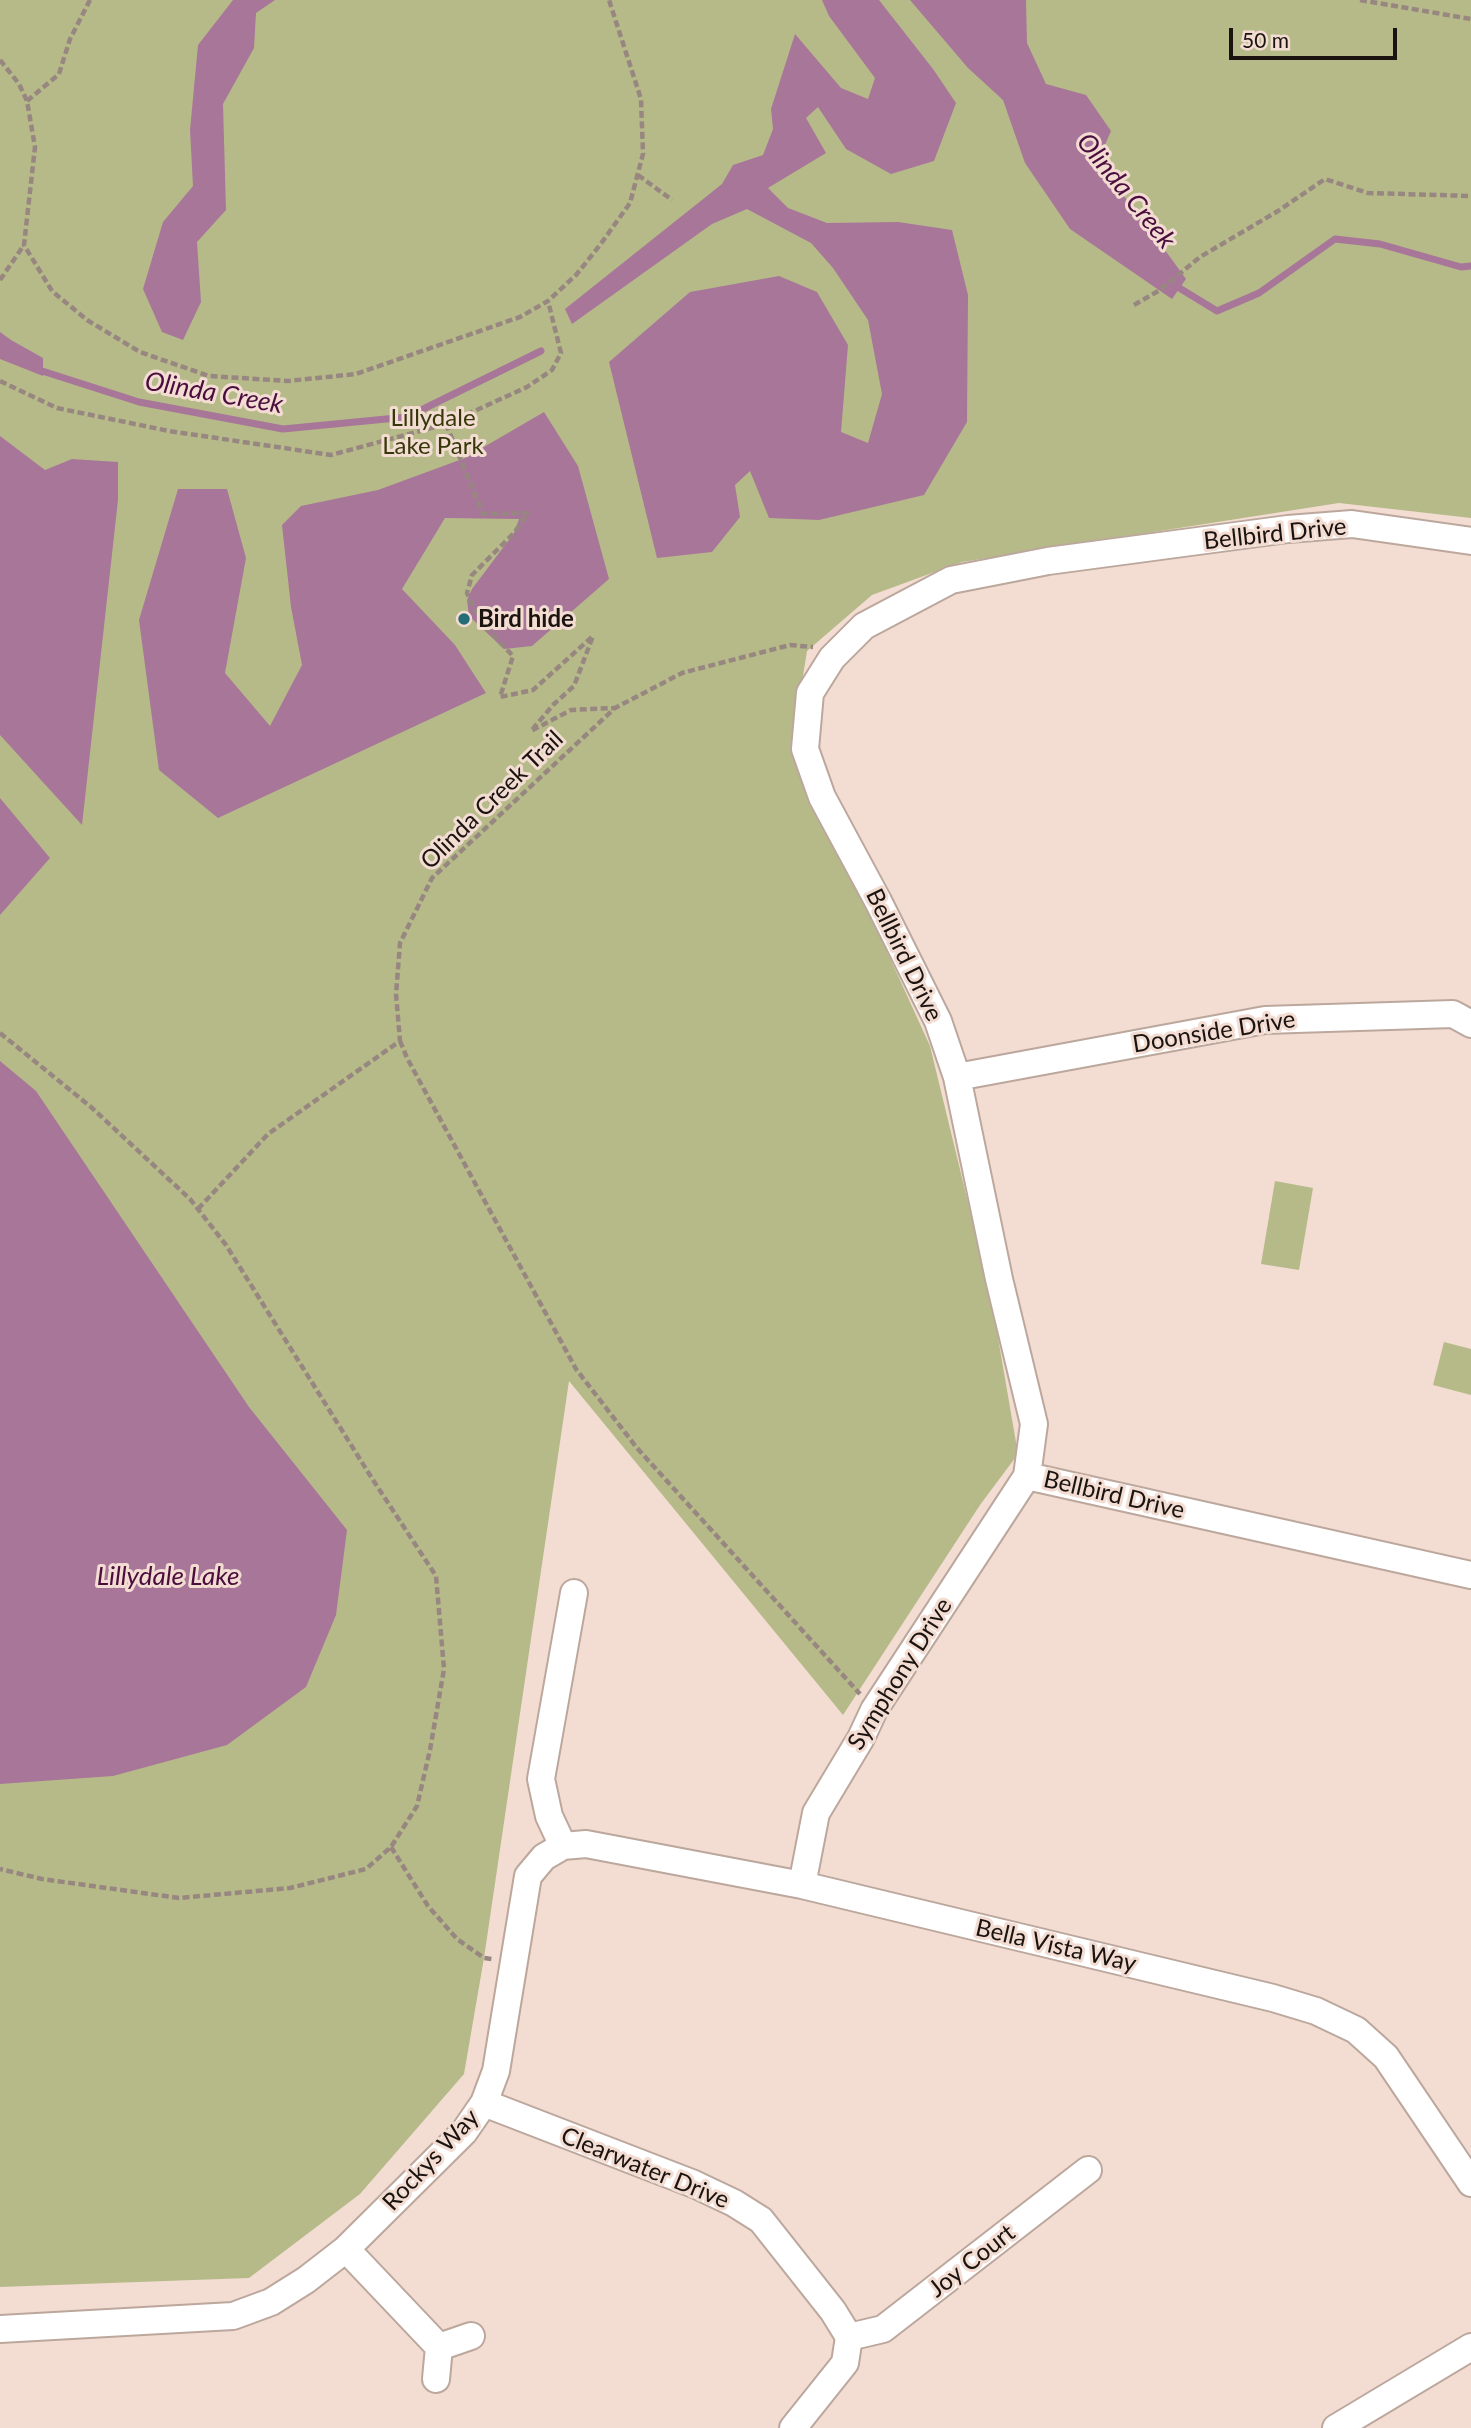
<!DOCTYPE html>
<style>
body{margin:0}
#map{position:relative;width:1471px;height:2428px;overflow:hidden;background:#f3ddd3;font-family:Lato,sans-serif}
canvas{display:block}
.scale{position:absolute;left:1229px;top:28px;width:168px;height:32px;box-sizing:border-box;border:4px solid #1a130f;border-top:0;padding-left:9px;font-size:21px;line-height:24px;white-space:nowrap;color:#1a130f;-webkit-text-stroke:5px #f3ddd3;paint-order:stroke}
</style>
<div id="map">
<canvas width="1471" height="2428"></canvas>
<div class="scale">50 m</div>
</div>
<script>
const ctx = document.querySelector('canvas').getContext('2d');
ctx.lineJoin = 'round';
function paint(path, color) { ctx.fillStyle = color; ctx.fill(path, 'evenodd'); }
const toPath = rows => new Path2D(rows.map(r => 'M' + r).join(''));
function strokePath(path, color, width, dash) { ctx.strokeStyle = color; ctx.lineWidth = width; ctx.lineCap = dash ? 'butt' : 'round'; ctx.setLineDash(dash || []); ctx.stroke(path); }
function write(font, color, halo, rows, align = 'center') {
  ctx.font = font + ' Lato,sans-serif'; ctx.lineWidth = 6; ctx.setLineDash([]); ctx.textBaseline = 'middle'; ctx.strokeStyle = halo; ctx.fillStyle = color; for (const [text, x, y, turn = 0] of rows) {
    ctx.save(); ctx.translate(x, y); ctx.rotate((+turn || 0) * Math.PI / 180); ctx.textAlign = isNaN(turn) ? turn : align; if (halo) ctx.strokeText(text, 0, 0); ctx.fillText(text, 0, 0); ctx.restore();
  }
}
paint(toPath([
 [0,0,1471,0,1471,518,1339,503,962,562,872,595,807,651,792,744,804,788,874,923,930,1046,991,1297,1018,1454,980,1505,843,1715,569,1381,484,1958,464,2074,360,2194,249,2278,0,2287],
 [1275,1181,1313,1188,1299,1270,1261,1264],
 [1444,1342,1471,1349,1471,1395,1433,1385]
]), '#b6ba89');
paint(toPath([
 [233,0,275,0,256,13,254,48,223,104,226,210,197,242,201,302,183,340,162,332,143,289,163,222,193,186,190,130,198,45],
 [822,0,879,0,933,69,956,103,934,161,891,174,846,149,818,107,806,118,826,153,768,188,788,208,827,223,898,222,952,230,968,295,967,422,924,495,819,520,769,518,750,471,735,485,740,517,712,552,657,558,609,362,690,292,779,276,817,292,848,345,841,432,868,443,882,394,868,320,833,268,811,243,747,209,712,224,572,324,565,309,722,184,733,165,763,155,773,129,771,109,795,34,841,88,868,99,875,78,829,16],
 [910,0,1026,0,1027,43,1046,84,1086,95,1111,131,1097,163,1141,217,1186,279,1172,299,1070,229,1025,163,1003,100,968,68],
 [0,332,11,340,43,358,43,376,0,359],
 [544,412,578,466,609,579,532,646,504,649,469,616,467,600,472,589,514,533,519,519,445,518,402,589,455,645,486,693,218,818,159,770,139,620,178,489,227,489,246,558,225,673,270,726,302,665,291,607,282,525,301,506,378,490,465,458],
 [0,436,45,470,72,459,118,462,118,500,82,825,0,735],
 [0,798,50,858,0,915],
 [0,1061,36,1091,249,1407,347,1530,336,1615,306,1687,227,1745,113,1776,0,1784]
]), '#a87699');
strokePath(toPath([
 [1175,284,1181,289,1217,311,1259,293,1335,239,1380,244,1461,267,1471,266],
 [36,369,139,402,283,429,407,417,541,351]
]), '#a87699', 7);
const street = toPath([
 [957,1077,1265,1020,1453,1014,1471,1024],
 [1027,1476,1471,1575],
 [563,1846,586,1844,802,1885,1273,1998,1316,2011,1356,2030,1386,2057,1471,2183],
 [802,1885,816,1813,861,1738,874,1710,1027,1476,1034,1424,999,1279,957,1077,938,1021,878,901,822,797,805,749,810,693,832,658,864,626,951,580,1048,561,1288,529,1352,524,1471,541],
 [484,2103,694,2184,734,2203,761,2220,833,2311,849,2337,845,2363,793,2428],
 [346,2249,439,2347],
 [0,2329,233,2316,271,2302,306,2280,346,2249,464,2132,484,2103,496,2071,528,1876,544,1857,563,1846,549,1816,541,1779,574,1593],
 [849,2337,883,2329,1088,2170],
 [436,2379,439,2347,471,2336],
 [1336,2428,1471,2347]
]);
strokePath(street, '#bca79d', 30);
strokePath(toPath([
 [1360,0,1471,19],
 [0,60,19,84,27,101,35,147,24,245,52,291,87,320,140,352,209,376,288,381,356,374,520,317,548,301,576,275,600,245,630,203,643,154,641,99,609,0],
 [27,101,59,74,70,39,90,0],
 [638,175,672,200],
 [0,280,24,245],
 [1134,305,1160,290,1200,257,1278,211,1325,179,1368,193,1471,196],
 [0,381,57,408,169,431,331,455,446,424,527,387,552,370,561,353,548,301],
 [446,424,483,514,528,513,514,533,472,575,467,593,480,621,513,656,500,697,533,690,593,636,574,686,554,704,531,731,571,710,614,708],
 [0,1033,91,1107,190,1199,226,1245,373,1480,436,1576,444,1669,430,1750,417,1806,391,1847,366,1869,290,1888,179,1898,42,1879,0,1869],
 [400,1041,407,1058,576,1369,637,1448,860,1694],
 [198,1209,268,1134,400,1041,396,994,400,943,432,878,615,708,682,673,790,645,813,647],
 [391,1847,428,1906,457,1939,484,1958,492,1959]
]), '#978780', 4.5, [7, 3.5]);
strokePath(street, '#fff', 26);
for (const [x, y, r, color] of [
 [464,619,7,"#256c79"]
]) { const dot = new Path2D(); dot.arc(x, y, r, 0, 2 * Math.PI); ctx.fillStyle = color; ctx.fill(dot); strokePath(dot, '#f3ddd3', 2.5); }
write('24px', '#37380a', '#f3ddd3', [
 ["Lillydale",433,418],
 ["Lake Park",433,446]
]);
write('24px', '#1a130f', '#f3ddd3', [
 ["Bellbird Drive",1275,534,-6],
 ["Olinda Creek Trail",492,800,-44],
 ["Bellbird Drive",904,955,64],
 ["Doonside Drive",1214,1032,-9],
 ["Bellbird Drive",1114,1495,13],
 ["Symphony Drive",900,1674,-58],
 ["Bella Vista Way",1056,1946,13],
 ["Rockys Way",431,2160,-47],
 ["Clearwater Drive",645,2168,22],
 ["Joy Court",972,2261,-38]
]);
write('bold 24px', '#1a130f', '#f3ddd3', [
 ["Bird hide",478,619]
], 'left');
write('italic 26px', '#4a0d3e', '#f3ddd3', [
 ["Olinda Creek",1126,191,51],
 ["Olinda Creek",214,393,10],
 ["Lillydale Lake",168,1577]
]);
</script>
